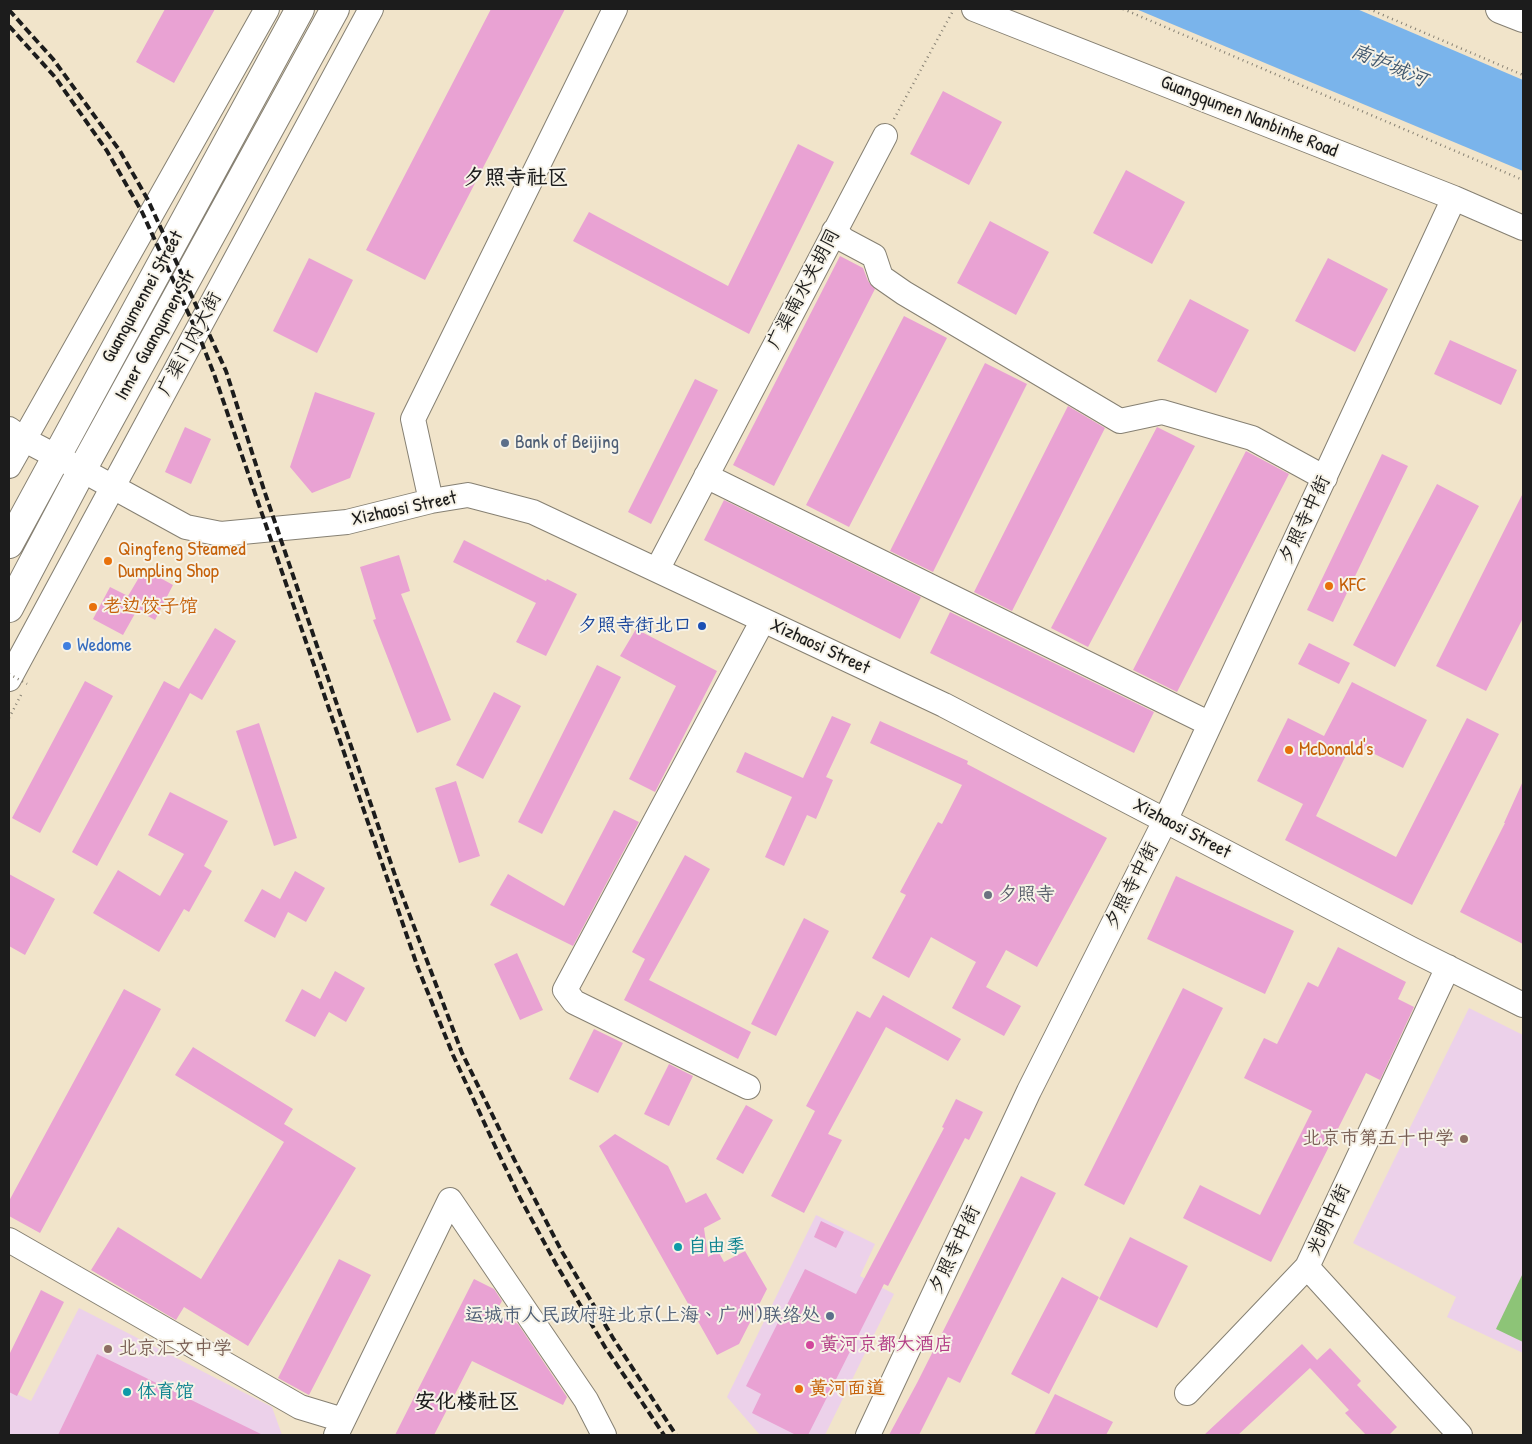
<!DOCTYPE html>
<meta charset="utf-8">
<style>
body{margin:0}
#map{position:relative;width:1532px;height:1444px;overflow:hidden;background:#f1e4ca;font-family:"Patrick Hand",sans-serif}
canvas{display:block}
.frame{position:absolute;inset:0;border:10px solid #1c1c1c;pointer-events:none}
</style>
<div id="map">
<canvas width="1532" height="1444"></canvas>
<div class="frame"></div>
</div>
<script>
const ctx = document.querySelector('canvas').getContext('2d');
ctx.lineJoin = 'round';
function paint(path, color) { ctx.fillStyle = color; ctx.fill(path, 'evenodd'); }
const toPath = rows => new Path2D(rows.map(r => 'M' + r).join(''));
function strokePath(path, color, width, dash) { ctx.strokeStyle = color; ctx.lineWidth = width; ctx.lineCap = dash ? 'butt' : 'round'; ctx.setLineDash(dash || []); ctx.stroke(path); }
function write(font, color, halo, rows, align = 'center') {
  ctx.font = font + ' "Patrick Hand","LXGW WenKai TC",sans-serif'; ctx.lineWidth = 4; ctx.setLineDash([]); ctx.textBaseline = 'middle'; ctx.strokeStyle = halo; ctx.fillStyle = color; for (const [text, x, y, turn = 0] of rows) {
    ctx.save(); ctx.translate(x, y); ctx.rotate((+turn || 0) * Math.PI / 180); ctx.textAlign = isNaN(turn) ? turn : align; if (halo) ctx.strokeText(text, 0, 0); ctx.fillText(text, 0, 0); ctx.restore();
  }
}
paint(toPath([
 [1469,1008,1523,1035,1523,1353,1447,1317,1456,1297,1353,1243],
 [816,1215,875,1244,860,1276,894,1294,825,1435,760,1435,727,1397],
 [79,1308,272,1407,282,1435,9,1435,9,1390,31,1401]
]), '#ecd1ea');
paint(toPath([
 [1523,1273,1523,1342,1496,1329]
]), '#8dc477');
paint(toPath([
 [1136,9,1357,9,1523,80,1523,171]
]), '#7ab4eb');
paint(toPath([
 [165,9,215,9,174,83,136,62],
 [491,9,565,9,425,280,366,250],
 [943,91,1002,122,969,185,910,154],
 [798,144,834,162,749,334,573,241,589,212,728,286],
 [1126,170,1185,202,1152,264,1093,233],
 [990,221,1049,252,1016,315,957,283],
 [840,256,863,268,868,281,875,289,774,486,733,465],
 [309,258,353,280,317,353,273,331],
 [1328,258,1388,289,1355,352,1295,321],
 [1190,299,1249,330,1216,393,1157,361],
 [904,316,947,338,849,527,806,505],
 [1450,340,1517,370,1501,405,1434,374],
 [985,363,1027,384,933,572,890,551],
 [695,379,718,390,651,524,628,512],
 [315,392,375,413,350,478,312,493,290,467],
 [1068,406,1105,428,1012,611,974,592],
 [185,427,211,439,191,484,165,472],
 [1157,427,1195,446,1088,647,1051,628],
 [1246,451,1289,474,1177,692,1133,670],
 [1382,454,1408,466,1333,622,1307,610],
 [1437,484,1479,506,1395,667,1353,645],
 [1523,493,1523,618,1486,691,1436,666],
 [724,500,921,597,900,639,704,540],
 [464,540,546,581,547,579,577,594,546,656,516,642,536,603,453,562],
 [399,555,410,591,401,594,451,720,417,733,373,620,376,619,360,567],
 [144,569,173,585,155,620,137,610,123,635,93,619,110,587,128,596],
 [950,612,1154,712,1134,753,930,653],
 [215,628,236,641,202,700,190,693,97,866,72,852,164,681,179,689],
 [636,629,717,671,655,792,629,779,676,686,620,656],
 [1309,643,1350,663,1339,684,1298,664],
 [597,665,621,677,542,834,518,822],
 [85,681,113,696,40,833,12,818],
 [1352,682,1427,720,1403,768,1352,743,1316,816,1396,857,1467,718,1499,734,1412,905,1285,840,1303,804,1257,781,1288,718,1324,736],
 [494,692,521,706,483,779,456,765],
 [832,716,851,724,826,777,833,780,816,819,807,815,784,866,765,857,792,797,736,772,745,752,803,778],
 [880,721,968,761,967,764,1107,838,1037,967,1006,950,986,987,1021,1006,1004,1036,952,1008,976,962,931,937,909,978,872,958,906,895,900,892,938,822,942,824,962,785,870,743],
 [259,723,297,838,274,846,236,731],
 [456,781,480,856,459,863,435,788],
 [1523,781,1523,944,1460,912,1505,823,1504,823],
 [170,792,228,821,204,866,212,871,189,912,184,909,159,952,93,913,118,870,160,896,184,854,148,835],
 [614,810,639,822,573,946,490,905,508,874,564,906],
 [685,855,710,869,649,980,751,1032,738,1059,624,1000,645,959,632,952],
 [295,871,325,888,306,922,288,912,275,938,244,921,262,889,280,899],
 [9,874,55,899,25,955,9,946],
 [1176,876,1294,931,1265,994,1147,939],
 [804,918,829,931,776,1036,751,1024],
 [1338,947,1406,982,1398,999,1414,1007,1380,1080,1366,1073,1271,1262,1183,1218,1200,1185,1260,1215,1312,1111,1244,1078,1264,1038,1277,1044,1308,982,1318,987],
 [517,953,543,1010,520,1020,494,964],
 [335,971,365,988,346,1022,329,1012,315,1037,285,1021,302,989,320,999],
 [1183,988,1223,1008,1124,1205,1084,1185],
 [124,989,161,1009,40,1233,9,1216,9,1201],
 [883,995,961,1039,948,1061,886,1027,828,1134,842,1140,804,1213,771,1196,815,1111,806,1106,857,1011,870,1018],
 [594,1029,623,1043,598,1093,569,1079],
 [193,1047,293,1109,284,1124,356,1168,248,1346,184,1307,176,1320,91,1270,118,1227,201,1279,284,1142,175,1075],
 [669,1064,693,1076,669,1126,644,1114],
 [956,1099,983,1112,969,1140,965,1138,888,1286,884,1284,808,1435,796,1435,752,1413,761,1394,746,1386,805,1269,856,1294,944,1128,942,1127],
 [746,1105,773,1120,743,1174,716,1159],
 [615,1134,668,1166,686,1203,706,1193,721,1219,704,1228,708,1257,718,1251,724,1262,745,1251,767,1289,739,1344,717,1355,599,1146],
 [1021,1176,1056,1193,960,1383,948,1377,919,1435,889,1435,917,1383],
 [821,1221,844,1232,836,1248,814,1237],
 [1130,1237,1188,1266,1157,1328,1099,1299],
 [339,1259,371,1275,309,1395,278,1378],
 [1062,1277,1099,1297,1049,1394,1011,1374],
 [474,1279,494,1289,502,1301,495,1313,518,1324,567,1397,563,1405,472,1361,434,1435,395,1435],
 [41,1290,64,1302,17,1396,9,1392,9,1355],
 [1302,1344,1317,1360,1330,1348,1361,1381,1357,1385,1397,1427,1389,1435,1366,1435,1345,1413,1349,1410,1310,1368,1238,1435,1204,1435],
 [97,1354,263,1435,58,1435],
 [1055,1394,1113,1422,1106,1435,1034,1435]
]), '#e9a2d3');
const minor = toPath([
 [974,9,1454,198,1523,228],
 [834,231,844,240,874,256,881,277,904,293,1120,421,1162,412,1252,438,1325,478],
 [9,429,23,439,82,470,186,527,221,534,347,522,431,501,468,495,533,512,944,705,1411,949,1523,1005],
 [9,466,267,9],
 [706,476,1210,724],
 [431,501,413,419,615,9],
 [657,570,885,136],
 [9,679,371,9],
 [1448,967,1307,1267,1460,1435],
 [748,1087,574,1002,565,990,763,620],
 [9,1240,300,1407,343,1420],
 [1187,1393,1307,1267],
 [336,1435,450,1200,586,1400,604,1435],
 [868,1435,1029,1091,1165,821,1454,198]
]);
const major = toPath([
 [9,544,300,9],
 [9,608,82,470,335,9]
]);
const highway = toPath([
 [1500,9,1523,18]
]);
strokePath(minor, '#868073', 26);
strokePath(major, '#868073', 30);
strokePath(highway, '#868073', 30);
strokePath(toPath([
 [1123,9,1523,180],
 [1369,9,1523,75],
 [894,119,954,9],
 [9,718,21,695]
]), '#868073', 2.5, [1, 4]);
strokePath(minor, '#fff', 24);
strokePath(major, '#fff', 28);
strokePath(highway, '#fff', 28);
strokePath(toPath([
 [9,10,53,59,120,151,148,200,226,371,265,493,399,887,462,1053,514,1159,561,1250,613,1338,676,1435],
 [9,26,55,77,107,151,142,212,201,341,214,374,418,968,453,1055,495,1146,520,1198,556,1264,605,1347,664,1435]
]), '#1c1c1c', 4, [8, 4]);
strokePath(toPath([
 [9,674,27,684]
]), '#868073', 2.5, [1, 4]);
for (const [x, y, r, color] of [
 [505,443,5,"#5c6f8a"],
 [108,561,5,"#e8710a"],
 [1329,586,5,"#e8710a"],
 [93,607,5,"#e8710a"],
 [702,626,5,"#1a4fb4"],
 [67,646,5,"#3f7fe0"],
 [1289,750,5,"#e8710a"],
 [988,895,5,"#6b7280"],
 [1464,1139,5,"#8d6e63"],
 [678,1247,5,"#0f9aa8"],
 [830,1316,5,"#5c6f8a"],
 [810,1345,5,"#d1479c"],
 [108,1349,5,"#8d6e63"],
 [799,1389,5,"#e8710a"],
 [127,1392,5,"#0f9aa8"]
]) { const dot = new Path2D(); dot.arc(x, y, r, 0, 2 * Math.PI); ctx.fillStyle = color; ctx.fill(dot); strokePath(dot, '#f7f3e8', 2); }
write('19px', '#1c1c1c', '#f7f3e8', [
 ["Guangqumen Nanbinhe Road",1249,117,22],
 ["广渠南水关胡同",804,289,-62],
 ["Guanqumennei Street",143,297,-61],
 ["Inner Guanqumen Str",156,335,-61],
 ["广渠门内大街",190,344,-62],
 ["Xizhaosi Street",404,509,-12],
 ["夕照寺中街",1305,520,-65],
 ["Xizhaosi Street",820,647,25],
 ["Xizhaosi Street",1182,829,28],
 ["夕照寺中街",1132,886,-63],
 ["光明中街",1329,1220,-65],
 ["夕照寺中街",955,1250,-65]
]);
write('19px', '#4e5e75', '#f7f3e8', [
 ["Bank of Beijing",515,443],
 ["运城市人民政府驻北京(上海、广州)联络处",820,1316,"right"]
], 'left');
write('19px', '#c56008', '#f7f3e8', [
 ["Qingfeng Steamed",118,550],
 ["Dumpling Shop",118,572],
 ["KFC",1339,586],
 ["老边饺子馆",103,607],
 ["McDonald's",1299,750],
 ["黄河面道",809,1389]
], 'left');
write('19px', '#164399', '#f7f3e8', [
 ["夕照寺街北口",692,626]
], 'right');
write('19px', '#366cbe', '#f7f3e8', [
 ["Wedome",77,646]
], 'left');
write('19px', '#5b616d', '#f7f3e8', [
 ["夕照寺",998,895]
], 'left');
write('19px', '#785e54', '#f7f3e8', [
 ["北京市第五十中学",1454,1139],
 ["北京汇文中学",118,1349,"left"]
], 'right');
write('19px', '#0d838f', '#f7f3e8', [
 ["自由季",688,1247],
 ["体育馆",137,1392]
], 'left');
write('19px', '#b23c85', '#f7f3e8', [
 ["黄河京都大酒店",820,1345]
], 'left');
write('italic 20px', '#42596f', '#f7f3e8', [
 ["南护城河",1389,66,23]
]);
write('bold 21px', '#1c1c1c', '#f7f3e8', [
 ["夕照寺社区",516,178],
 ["安化楼社区",467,1402]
]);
</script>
